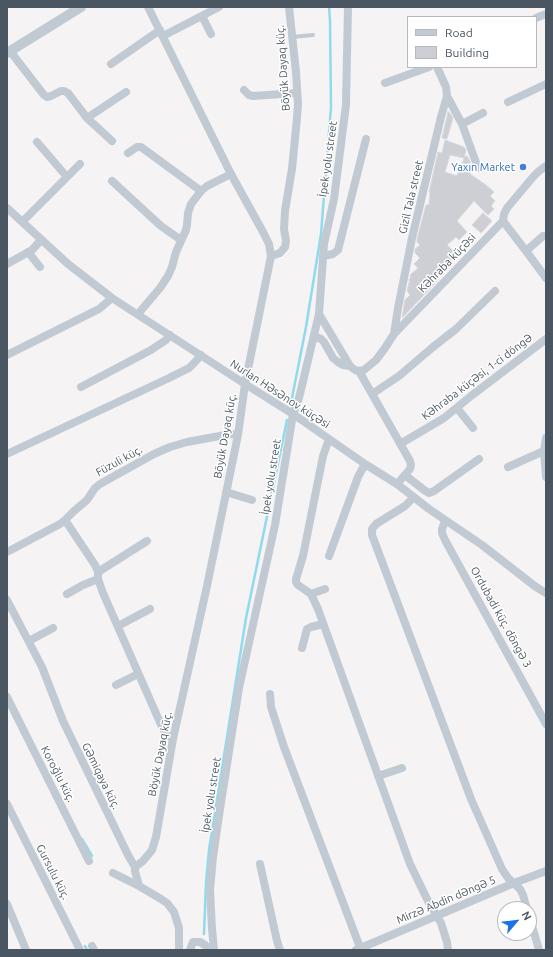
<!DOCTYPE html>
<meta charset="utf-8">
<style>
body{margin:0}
#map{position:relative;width:553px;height:957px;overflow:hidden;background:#f5f3f3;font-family:Ubuntu,sans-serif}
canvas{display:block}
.frame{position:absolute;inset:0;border:8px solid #4a5661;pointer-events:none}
.legend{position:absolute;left:407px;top:16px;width:130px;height:52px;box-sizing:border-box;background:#fff;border:1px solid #b7bbc0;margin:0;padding:5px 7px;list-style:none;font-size:12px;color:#4a5661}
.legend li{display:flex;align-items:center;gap:8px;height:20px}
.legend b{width:20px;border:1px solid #b7bbc0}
.north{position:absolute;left:497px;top:901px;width:40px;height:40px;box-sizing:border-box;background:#fff;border:1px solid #b7bbc0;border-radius:50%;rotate:62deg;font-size:11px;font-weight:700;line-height:16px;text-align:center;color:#4a5661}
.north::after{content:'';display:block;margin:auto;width:14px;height:18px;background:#1a73e8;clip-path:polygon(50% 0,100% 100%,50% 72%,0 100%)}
</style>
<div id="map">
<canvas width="553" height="957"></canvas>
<div class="frame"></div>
<ul class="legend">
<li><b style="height:5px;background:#c1cad2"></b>Road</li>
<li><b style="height:11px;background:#cdcfd5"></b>Building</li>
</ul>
<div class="north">N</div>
</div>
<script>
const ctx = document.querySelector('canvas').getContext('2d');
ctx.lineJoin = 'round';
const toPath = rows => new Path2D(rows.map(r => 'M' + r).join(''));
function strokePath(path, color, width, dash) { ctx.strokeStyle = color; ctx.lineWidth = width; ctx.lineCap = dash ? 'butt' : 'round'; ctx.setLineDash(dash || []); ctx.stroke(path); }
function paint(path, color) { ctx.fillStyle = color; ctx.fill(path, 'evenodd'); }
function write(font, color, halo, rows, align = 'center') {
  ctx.font = font + ' Ubuntu,sans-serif'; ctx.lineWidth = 3; ctx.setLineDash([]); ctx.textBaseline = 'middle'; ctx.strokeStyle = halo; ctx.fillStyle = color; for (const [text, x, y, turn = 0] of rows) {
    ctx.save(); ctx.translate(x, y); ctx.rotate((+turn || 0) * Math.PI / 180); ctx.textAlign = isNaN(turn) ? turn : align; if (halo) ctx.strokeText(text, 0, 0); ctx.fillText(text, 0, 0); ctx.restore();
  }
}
strokePath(toPath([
 [291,403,306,327,321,234,331,107,330,20,329,7],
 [82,839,92,856],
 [204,934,206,883,209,850,246,618,287,420],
 [85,946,87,950]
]), '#90daee', 2.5);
const building = toPath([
 [448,112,449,112,453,118,447,139,442,138,448,112],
 [445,140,464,147,466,150,464,158,450,155,445,172,457,176,465,156,468,157,472,167,470,174,486,185,494,192,490,196,495,201,491,206,494,209,488,215,474,201,457,221,467,232,459,240,456,237,447,245,457,254,444,268,446,270,439,277,440,278,402,318,405,300,410,295,407,291,409,283,410,281,409,281,409,279,411,277,410,275,418,268,414,264,420,258,415,253,415,249,420,245,417,242,417,239,426,205,429,205,430,192,429,192,438,152,442,153,445,140],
 [483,213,492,221,481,233,472,225,483,213]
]);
paint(building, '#cdcfd5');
strokePath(building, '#d7d9de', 1);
strokePath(toPath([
 [292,37,313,35]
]), '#c1cad2', 4);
strokePath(toPath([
 [202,16,211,34],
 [536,18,546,14],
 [163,36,219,7],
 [10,51,44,95,47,97,51,96,61,91,64,91,68,93,87,118,112,141],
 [111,64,160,30],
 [385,83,429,67],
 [244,90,249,95,253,96,297,93],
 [447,96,462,124,478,168],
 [508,102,546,84],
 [87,118,126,92],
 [462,124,483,113],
 [37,142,67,177],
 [128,153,137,147,141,147,201,191],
 [112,181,161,226,181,240],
 [7,208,68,264,112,298,245,384,293,414,365,464,397,484,429,509,482,545,536,587,546,593],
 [503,221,526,251,546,278],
 [22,222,80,164],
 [526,251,543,236],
 [28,252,40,267],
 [271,256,280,253,285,247,286,241,284,229,285,211,292,169,297,118,298,104,296,72,289,7],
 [323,256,333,254,338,250,366,139],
 [7,264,32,250,41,240],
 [138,314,160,288,168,276,172,267,176,252,186,230,187,225,188,213,191,204,201,191,207,186,231,174],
 [319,314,350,366,355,370,359,371,410,461,411,465,410,469,397,484],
 [394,334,398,308,412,238,441,117,447,96,446,87,437,67],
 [314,336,321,339,324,342,333,358,338,362,343,365,350,366],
 [7,355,99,309,112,298],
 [359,371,364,370,376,360,385,348,394,334,503,221,504,214,507,208,533,177,539,171,546,166],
 [81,387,151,350,166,340,170,335],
 [372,394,399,376,433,347,456,329,495,291],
 [457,408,473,428],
 [546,438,544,451,546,477],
 [329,439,323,456,303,556,296,579,296,582,298,585,311,594,318,609,410,864,429,903,441,923,447,942,448,950],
 [400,444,444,418,471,396,546,339],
 [7,454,169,378,189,368,195,362,201,355],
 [508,467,546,450],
 [405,475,424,490,429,493,434,491,479,459],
 [226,492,252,500],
 [414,497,405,506,376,524,372,529,372,535,471,799,502,869,508,878,520,889,523,895,527,909],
 [65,520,95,565,98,572,98,579,103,593,162,727,166,734,173,739],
 [445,521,442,529,442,533,445,540,546,724],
 [7,552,60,524,65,520,73,512,87,500,95,488,100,484,154,454,170,447,187,442,225,435,231,434,238,435],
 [329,556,358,477,365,464],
 [98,572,147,541],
 [67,594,83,585,98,579],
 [311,594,325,589],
 [7,600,42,667,63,721,128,855,135,867,135,871,138,882,139,886,161,899,167,903,174,912,179,928,179,950],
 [118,626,150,609],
 [29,641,53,628],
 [302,648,307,629,311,627,323,624],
 [116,685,138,674],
 [270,694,271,707,284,747,361,950],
 [7,697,89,861],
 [378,776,402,768],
 [7,804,80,950],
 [260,864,277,941,280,950],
 [135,867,143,861,148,855,152,850,156,837,173,739,207,586,238,435,245,384,271,256,269,244,263,232,231,174,148,7],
 [113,873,139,886],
 [7,904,26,950],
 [529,915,539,950],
 [92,946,94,950],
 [190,950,193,942,200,942,205,945,208,948,214,950],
 [214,950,212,929,210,890,213,857,220,809,239,688,275,525,293,414,299,398,319,314,324,244,334,199,346,105,348,7],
 [356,950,514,883,546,871]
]), '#c1cad2', 8);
strokePath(toPath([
 [7,53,81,7]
]), '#c1cad2', 10);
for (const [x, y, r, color] of [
 [523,167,4,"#3f7fe0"]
]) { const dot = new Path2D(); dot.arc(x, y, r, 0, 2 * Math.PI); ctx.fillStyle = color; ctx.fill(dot); strokePath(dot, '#fff', 1.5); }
write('11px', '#4a5661', '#fff', [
 ["Böyük Dayaq küç.",283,68,-94],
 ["İpek yolu street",328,159,-82],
 ["Gizil Tala street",411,197,-77],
 ["Kəhraba küçəsi",447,263,-46],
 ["Kəhraba küçəsi, 1-ci döngə",477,377,-37],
 ["Nurlan Həsənov küçəsi",280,394,33],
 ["Böyük Dayaq küç.",225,436,-80],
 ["Füzuli küç.",119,461,-29],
 ["İpek yolu street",271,477,-81],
 ["Ordubadi küç. döngə 3",501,617,61],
 ["Böyük Dayaq küç.",160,754,-79],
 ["Koroğlu küç.",58,774,63],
 ["Gəmiqaya küç.",101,776,64],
 ["İpek yolu street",211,795,-81],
 ["Gursulu küç.",53,872,63],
 ["Mirzə Abdin dəngə 5",446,900,-23]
]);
write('11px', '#366cbe', '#fff', [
 ["Yaxın Market",515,167]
], 'right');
</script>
